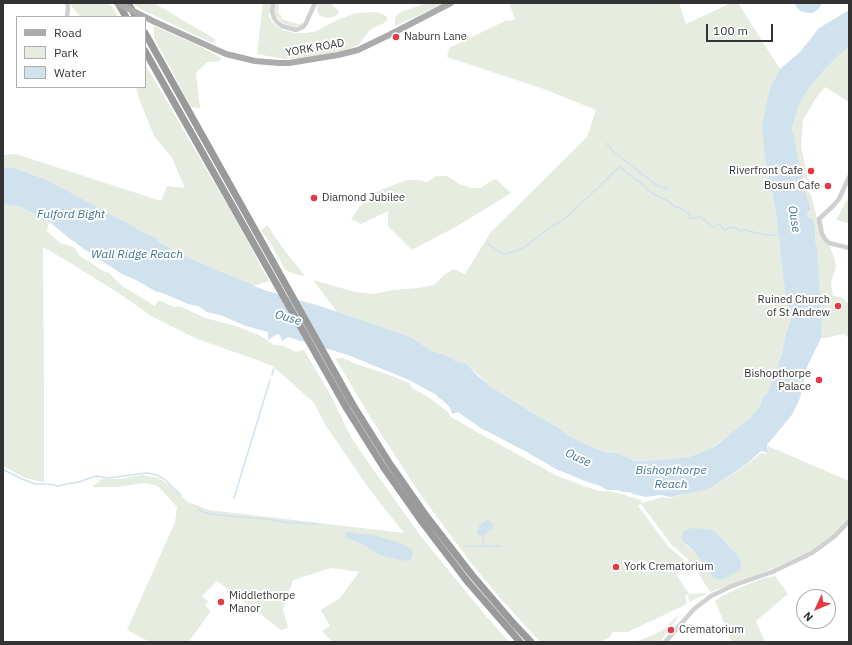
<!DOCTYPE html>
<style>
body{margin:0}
#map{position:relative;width:852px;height:645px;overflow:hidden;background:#fff;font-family:"IBM Plex Sans",sans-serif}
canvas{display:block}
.frame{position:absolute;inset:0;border:4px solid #333;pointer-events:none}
.legend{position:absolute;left:16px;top:16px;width:130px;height:72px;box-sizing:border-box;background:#fff;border:1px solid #adadad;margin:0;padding:5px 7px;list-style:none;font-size:12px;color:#333}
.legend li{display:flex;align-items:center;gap:8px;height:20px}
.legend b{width:20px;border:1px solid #adadad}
.north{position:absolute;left:796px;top:589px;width:40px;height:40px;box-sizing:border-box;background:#fff;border:1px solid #adadad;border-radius:50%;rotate:226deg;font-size:11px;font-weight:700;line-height:16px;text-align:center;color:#333}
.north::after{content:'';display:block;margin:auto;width:14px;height:18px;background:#e63946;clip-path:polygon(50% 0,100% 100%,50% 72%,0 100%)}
.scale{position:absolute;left:706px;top:24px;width:67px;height:18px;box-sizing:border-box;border:2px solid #333;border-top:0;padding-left:5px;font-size:12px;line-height:14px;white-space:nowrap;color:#333;-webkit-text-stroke:3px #fff;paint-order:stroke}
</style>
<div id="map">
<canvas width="852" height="645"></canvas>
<div class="frame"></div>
<ul class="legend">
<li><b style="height:5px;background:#ababab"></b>Road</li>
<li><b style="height:11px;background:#e6ecdf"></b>Park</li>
<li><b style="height:11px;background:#cfe2ee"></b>Water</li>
</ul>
<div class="north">N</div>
<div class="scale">100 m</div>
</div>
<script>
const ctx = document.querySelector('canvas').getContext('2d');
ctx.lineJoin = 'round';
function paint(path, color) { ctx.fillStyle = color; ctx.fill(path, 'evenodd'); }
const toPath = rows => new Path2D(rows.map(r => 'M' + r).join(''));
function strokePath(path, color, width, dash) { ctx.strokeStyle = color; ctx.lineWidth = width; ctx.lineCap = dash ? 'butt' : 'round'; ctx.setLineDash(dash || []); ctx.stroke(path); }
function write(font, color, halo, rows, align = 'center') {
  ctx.font = font + ' "IBM Plex Sans",sans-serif'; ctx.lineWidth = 4; ctx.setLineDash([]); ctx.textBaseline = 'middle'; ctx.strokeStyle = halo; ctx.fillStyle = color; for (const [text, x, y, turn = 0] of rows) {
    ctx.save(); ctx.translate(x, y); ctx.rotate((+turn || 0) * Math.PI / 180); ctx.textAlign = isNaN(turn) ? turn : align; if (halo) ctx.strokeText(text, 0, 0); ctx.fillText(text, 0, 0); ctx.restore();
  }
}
paint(toPath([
 [69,3,106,3,112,6,118,17,81,17],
 [134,3,154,3,215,39,214,44,147,12,135,6],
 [263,3,270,3,269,17,275,25,283,30,295,33,307,33,316,31,335,21,355,13,378,12,386,16,387,17,387,20,384,23,373,28,370,30,358,45,348,49,332,53,305,58,284,59,257,54],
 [275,3,279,3,278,13,280,14,282,17,281,19,298,24,304,23,302,25,296,27,285,24,282,22,278,18,275,14],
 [318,3,331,3,339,12,336,16,328,18,323,17,319,15,317,11,317,7],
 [428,3,445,3,395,26,395,18,398,14,403,11],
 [509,3,679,3,686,24,731,3,738,3,780,69,770,88,765,157,776,212,782,268,787,306,791,319,786,333,782,354,767,394,763,397,760,406,750,418,739,428,713,447,691,457,660,460,634,461,629,458,621,455,615,452,608,453,589,446,567,435,559,428,531,412,490,386,467,364,455,361,450,357,430,350,411,337,338,313,313,280,355,292,373,294,393,290,419,288,434,285,445,274,454,269,465,274,491,232,587,137,596,110,541,88,447,57,449,48,507,20,510,21,515,19,516,22],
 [154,26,199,46,221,58,220,61,207,62,196,73,200,108,191,107,154,38],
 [849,47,849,102,825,87,816,98,803,120,801,146,808,181,803,176,798,159,795,147,792,128,798,107,808,89,824,70,839,55],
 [145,64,236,220,269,281,254,286,248,281,246,282,237,278,216,270,173,250,161,243,153,236,140,231,135,227,110,214,92,204,47,180,15,168,3,168,3,155,16,154,161,201,167,186,185,188,172,158,154,136,139,99,136,87,145,87],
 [437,176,447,176,459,184,471,188,481,188,489,182,496,179,511,193,459,225,412,250,388,226,388,211,361,224,351,219,360,206,376,192,406,180,419,180,427,182],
 [803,189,806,189,811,195,822,237,829,245,834,257,836,267,831,282,833,296,841,297,849,304,849,338,843,334,826,338,821,338,822,327,817,263,816,245,815,239,815,227,810,217,807,215,807,213,810,212],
 [849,196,849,223,836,220],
 [3,204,21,207,47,220,50,223,48,225,47,231,60,243,68,245,75,248,78,254,84,259,90,262,103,271,109,273,122,286,155,306,158,301,161,301,174,307,180,306,205,318,236,326,259,335,274,345,284,346,296,352,304,350,330,394,351,437,375,472,423,539,486,616,509,642,332,642,322,631,330,626,321,610,340,598,359,572,331,568,293,580,283,609,288,628,281,630,217,581,202,596,208,601,205,606,211,611,190,640,192,642,150,642,127,630,175,522,177,507,158,486,145,483,117,487,92,487,102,479,120,479,142,475,159,478,174,489,188,502,209,510,404,533,370,490,326,426,314,403,274,367,260,361,197,339,153,317,120,294,77,267,43,247,44,391,44,482,25,478,3,466],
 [267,225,282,247,305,276,295,274,285,270,270,242,261,231],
 [335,358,343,358,356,364,392,376,409,383,412,388,428,397,447,411,451,417,477,432,557,476,598,491,608,491,625,495,641,500,642,503,662,497,669,498,711,488,748,464,761,453,767,454,768,446,849,481,849,519,834,535,812,551,758,575,710,592,693,564,671,544,641,504,638,506,668,546,692,567,676,574,689,594,708,593,689,602,688,594,685,597,687,604,628,632,613,632,609,638,599,642,540,642,501,599,471,563,420,494,372,420],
 [691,528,715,531,738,556,737,572,726,578,717,579,704,565,694,551,686,545],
 [775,576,788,594,756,621,765,642,732,642,715,601,722,596,741,587,764,578],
 [678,615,678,617,660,642,635,642,655,634,666,628,670,623]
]), '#e6ecdf');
paint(toPath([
 [794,3,822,3,820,7,816,11,812,13,808,13,803,12,799,10],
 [849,10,849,47,839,55,824,70,808,89,798,107,792,128,798,159,803,174,803,177,800,180,803,191,805,191,811,210,807,213,807,215,813,220,815,227,815,239,817,250,822,327,821,338,807,367,800,398,795,409,791,416,767,445,768,453,761,451,748,463,711,488,686,494,670,497,661,495,645,497,633,494,629,492,622,492,618,490,607,490,600,486,585,481,556,469,525,451,511,444,493,434,482,429,458,412,452,414,450,407,435,394,409,380,392,373,348,355,288,337,282,341,280,335,277,334,268,340,268,332,246,326,220,315,207,312,198,306,188,304,165,294,155,291,136,280,122,274,84,249,69,238,47,220,21,207,3,204,3,168,15,168,47,180,92,204,110,214,135,227,140,231,153,236,161,243,173,250,216,270,237,278,246,282,248,281,254,286,267,291,320,306,411,337,430,350,450,357,455,361,467,364,477,375,490,386,531,412,559,428,567,435,589,446,608,453,615,452,621,455,629,458,634,461,660,460,690,457,714,447,738,428,750,418,760,406,763,397,767,394,782,354,786,333,791,319,787,306,782,268,776,212,765,157,762,125,770,88,780,69,800,52,819,28],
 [486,520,490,521,493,524,493,528,483,536,479,535,477,533,479,526],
 [691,528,708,529,715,531,738,556,741,563,741,568,737,572,726,578,722,579,717,579,713,577,694,551,683,541,681,538,684,531],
 [347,532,350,532,359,534,370,534,403,544,411,549,413,552,412,557,410,560,407,561,386,557,371,550,365,545,347,538,345,535]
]), '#cfe2ee');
strokePath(toPath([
 [606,143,613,151,656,185,668,189],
 [487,243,501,253,507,254,525,247,552,226,562,221,586,199,617,169,620,167,628,174,637,180,652,193,668,201,675,207,680,208,689,213,690,218,691,218,701,217,710,225,713,227,717,224,720,224,724,230,726,230,732,227,734,227,740,231,745,230,766,235,779,235],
 [272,375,274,368],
 [4,470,22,479,35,484,46,484],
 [48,484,58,486,66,484,79,482,96,476,108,478,147,473,157,475,164,479,181,495],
 [234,498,270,380],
 [198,509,203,512,211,514,239,517,267,519,291,523,318,524],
 [483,536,483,546],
 [466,546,500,546]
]), '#cfe2ee', 1.5);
strokePath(toPath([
 [67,3,68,7,67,17],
 [273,3,272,11,274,18,277,22,282,26,296,30,303,27,306,23,315,3],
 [849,177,839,199,834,205,819,219,822,234,825,239,829,243,849,248],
 [665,642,694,609,711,596,732,586,772,572,812,553,835,536,849,521]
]), '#d0d0d0', 4.5);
strokePath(toPath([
 [155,22,226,54,255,61,279,63,289,63,338,55,358,50,389,35,451,3]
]), '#ababab', 6);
strokePath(toPath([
 [118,3,126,17],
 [128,3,136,17],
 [145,33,353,405,390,464,427,517,472,575,514,624,531,642],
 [145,51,347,409,384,468,422,522,467,581,520,642]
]), '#9a9a9a', 7);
strokePath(toPath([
 [117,3,155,22]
]), '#ababab', 6);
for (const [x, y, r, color] of [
 [396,37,4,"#e63946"],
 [811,171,4,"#e63946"],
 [828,186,4,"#e63946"],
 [314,198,4,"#e63946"],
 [838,306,4,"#e63946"],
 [819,380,4,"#e63946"],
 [616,567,4,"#e63946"],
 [221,602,4,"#e63946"],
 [671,630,4,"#e63946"]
]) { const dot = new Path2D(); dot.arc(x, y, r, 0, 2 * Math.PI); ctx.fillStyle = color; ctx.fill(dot); strokePath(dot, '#fff', 1.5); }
write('11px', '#333', '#fff', [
 ["Naburn Lane",404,37],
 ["Riverfront Cafe",803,171,"right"],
 ["Bosun Cafe",820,186,"right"],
 ["Diamond Jubilee",322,198],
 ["Ruined Church",830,300,"right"],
 ["of St Andrew",830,313,"right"],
 ["Bishopthorpe",811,374,"right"],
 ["Palace",811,387,"right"],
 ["York Crematorium",624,567],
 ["Middlethorpe",229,596],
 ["Manor",229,609],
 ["Crematorium",679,630]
], 'left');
write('11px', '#333', '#fff', [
 ["YORK ROAD",315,48,-10]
]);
write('italic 12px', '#3f7597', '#fff', [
 ["Fulford Bight",71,215],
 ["Ouse",794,219,80],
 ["Wall Ridge Reach",137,255],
 ["Ouse",288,318,17],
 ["Ouse",578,458,25],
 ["Bishopthorpe",671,471],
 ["Reach",671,485]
]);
</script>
